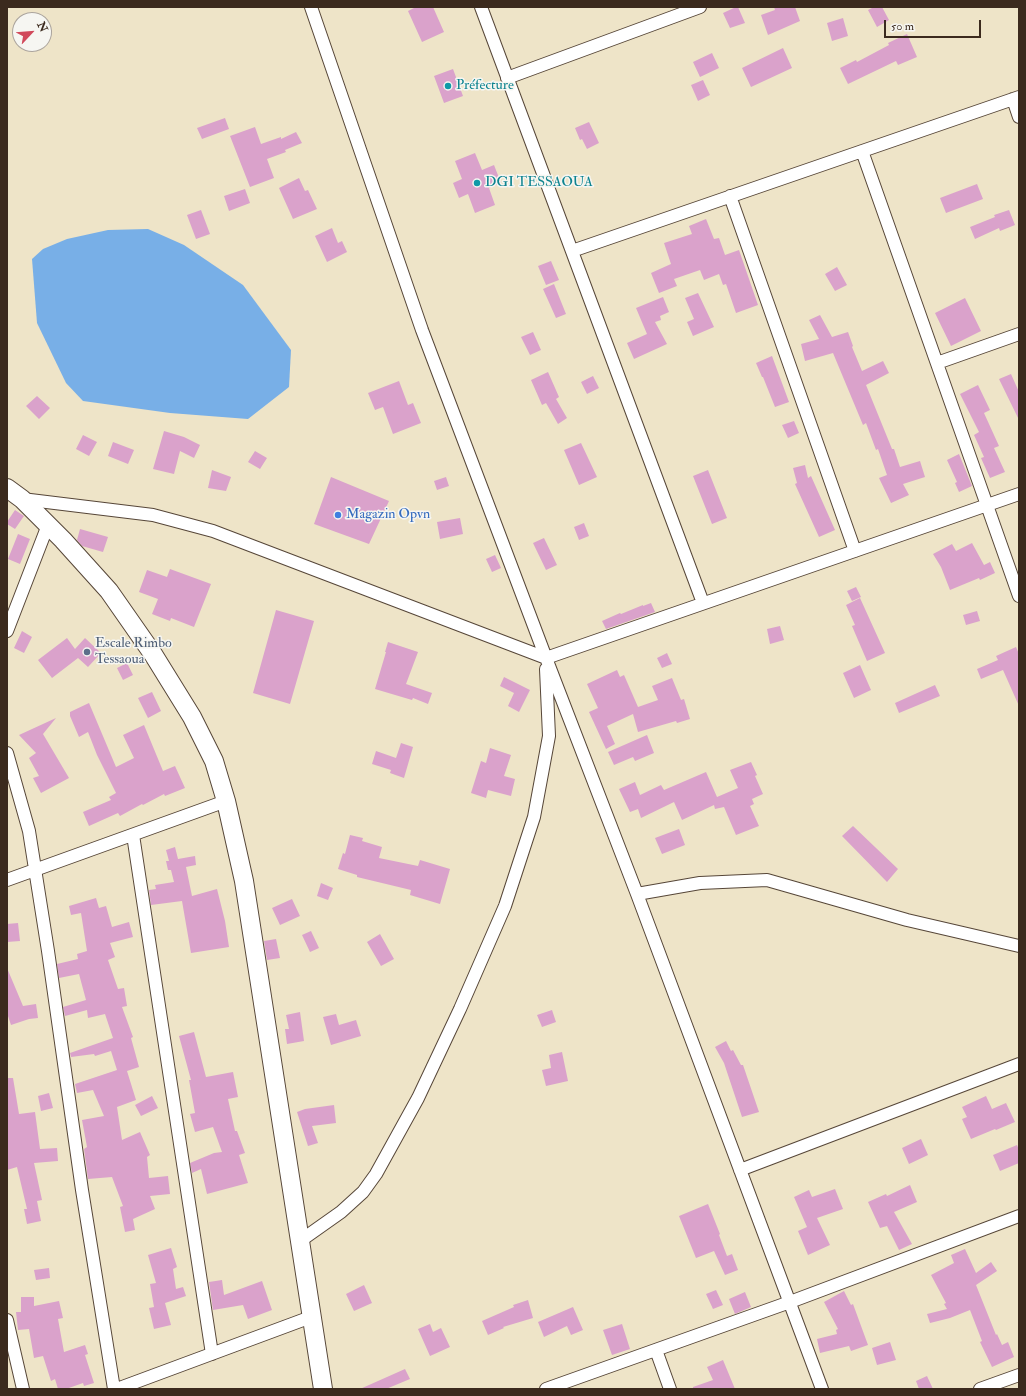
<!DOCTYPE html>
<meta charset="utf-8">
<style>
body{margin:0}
#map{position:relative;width:1026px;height:1396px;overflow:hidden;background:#eee4c8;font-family:"IM FELL Double Pica",serif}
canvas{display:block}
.frame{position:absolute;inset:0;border:8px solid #3b2a1e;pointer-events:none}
.north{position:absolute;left:12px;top:12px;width:40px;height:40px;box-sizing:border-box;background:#f6f6f2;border:1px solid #aba49d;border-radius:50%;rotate:64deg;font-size:11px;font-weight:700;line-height:16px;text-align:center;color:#3b2a1e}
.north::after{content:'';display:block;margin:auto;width:14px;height:18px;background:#d1495b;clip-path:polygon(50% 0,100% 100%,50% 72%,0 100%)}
.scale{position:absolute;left:884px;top:20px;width:97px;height:18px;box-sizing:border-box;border:2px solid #3b2a1e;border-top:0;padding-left:5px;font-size:12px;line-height:14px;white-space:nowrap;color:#3b2a1e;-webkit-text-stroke:3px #f6f6f2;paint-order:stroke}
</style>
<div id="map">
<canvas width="1026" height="1396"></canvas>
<div class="frame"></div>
<div class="north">N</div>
<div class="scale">50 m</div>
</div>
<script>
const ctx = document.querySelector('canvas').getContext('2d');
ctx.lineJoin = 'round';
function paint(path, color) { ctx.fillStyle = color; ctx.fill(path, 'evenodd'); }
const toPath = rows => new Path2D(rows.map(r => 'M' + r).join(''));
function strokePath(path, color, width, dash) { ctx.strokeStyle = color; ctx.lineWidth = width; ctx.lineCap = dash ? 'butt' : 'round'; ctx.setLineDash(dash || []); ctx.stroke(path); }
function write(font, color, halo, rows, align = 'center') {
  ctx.font = font + ' "IM FELL Double Pica",serif'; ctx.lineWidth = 3; ctx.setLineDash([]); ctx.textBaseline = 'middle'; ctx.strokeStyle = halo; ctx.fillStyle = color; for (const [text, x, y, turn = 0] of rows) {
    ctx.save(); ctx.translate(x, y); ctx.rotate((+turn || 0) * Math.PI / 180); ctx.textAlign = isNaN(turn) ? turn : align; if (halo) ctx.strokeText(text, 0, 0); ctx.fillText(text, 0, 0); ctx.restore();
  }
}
paint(toPath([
 [148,229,184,245,243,285,291,350,289,387,248,419,170,413,83,401,66,383,37,323,32,259,43,249,67,239,108,230]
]), '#78afe7');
paint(toPath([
 [416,7,433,7,444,32,422,42,408,11],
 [736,7,738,7,745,23,730,28,723,13],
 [774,7,795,7,800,21,768,35,761,15,775,10],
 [874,7,882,7,889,20,877,27,868,10],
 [843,18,848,36,832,41,827,23],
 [907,34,917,57,898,65,896,61,848,84,840,68,856,60,857,62,889,45,888,43],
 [783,48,792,68,751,87,742,68],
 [712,53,719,68,700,77,693,62],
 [453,69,463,96,444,103,434,76],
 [703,80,710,95,698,101,691,85],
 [225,118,229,129,202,139,197,128],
 [589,122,599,143,587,149,582,139,580,140,575,128],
 [255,127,261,144,281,137,281,139,296,132,302,143,285,150,286,152,267,159,274,178,250,187,230,136],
 [475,153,482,170,494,165,501,183,489,188,495,205,475,213,468,194,459,198,453,183,462,179,455,161],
 [299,178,305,191,308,190,317,209,293,219,279,188],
 [977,184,983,199,946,213,940,198],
 [245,189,250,203,229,211,224,196],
 [201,210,210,234,196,239,187,215],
 [1009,210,1015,225,1000,231,999,228,975,239,970,227,995,217,994,215],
 [706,219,714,239,719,238,725,255,739,250,758,305,736,313,726,284,723,285,719,274,704,280,700,270,674,279,677,286,659,293,651,273,671,264,664,243,692,234,689,226],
 [332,228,338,243,342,241,347,252,327,262,315,236],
 [551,261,559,280,546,285,538,266],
 [837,267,847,285,835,291,825,274],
 [554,284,566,314,556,318,543,289],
 [698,293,714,327,693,336,687,322,694,319,685,298],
 [663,297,669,312,660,316,661,320,655,322,667,344,634,359,627,343,647,334,636,308],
 [965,298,981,331,951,346,935,313],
 [820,315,832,337,848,332,853,346,852,347,862,371,883,361,889,373,866,385,892,449,894,449,900,467,920,461,925,477,903,484,909,495,891,503,879,478,887,475,878,449,876,450,866,423,863,425,833,353,805,361,801,344,819,339,809,320],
 [533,332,541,350,530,355,521,337],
 [772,356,789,402,775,407,763,377,762,377,756,363],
 [548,372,559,397,556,399,567,418,558,424,546,403,542,405,531,380],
 [1011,374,1019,392,1019,420,999,379],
 [593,376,599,388,587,394,581,382],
 [399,381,408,405,413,403,421,423,393,434,383,407,375,410,368,393],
 [978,385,990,410,984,413,999,446,994,448,1005,472,990,478,981,458,984,457,974,435,979,432,960,394],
 [37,396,50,408,39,419,26,406],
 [794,421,799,433,788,438,782,425],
 [164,431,184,437,200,445,194,458,180,451,174,474,153,469],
 [83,435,97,442,89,456,76,449],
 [113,442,134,450,128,464,108,456],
 [581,443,597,477,579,485,564,450],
 [255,451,267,458,260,469,248,462],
 [959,454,972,486,959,492,955,483,957,482,947,460],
 [805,465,808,478,811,476,835,530,819,537,795,484,797,483,793,468],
 [212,470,231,477,226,491,208,488],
 [708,470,727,518,712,524,693,476],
 [331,477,389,501,369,544,314,524],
 [446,477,449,486,437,490,434,481],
 [15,510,24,516,15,529,7,524,7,522],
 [460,518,463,534,440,539,437,522],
 [584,523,589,536,579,540,574,527],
 [80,529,108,537,103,552,82,546,77,540],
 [18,534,30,539,20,564,8,559],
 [544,538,557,565,546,570,533,543],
 [972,543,984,565,990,562,995,573,980,580,979,578,950,590,941,567,933,554,952,544,956,551],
 [495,555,501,568,492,572,486,559],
 [170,569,211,584,194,627,171,618,170,621,152,614,158,599,139,592,147,570,167,577],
 [856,587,861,597,852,601,847,591],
 [860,598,885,653,867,661,852,626,855,625,846,605],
 [651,603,655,612,606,629,602,621,620,613,621,614,643,605,643,606],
 [276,610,314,621,290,704,253,693],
 [977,611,980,621,966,625,963,615],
 [780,626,784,640,770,644,767,629],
 [22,631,32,637,24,653,14,648],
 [67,638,75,649,85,638,101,653,88,667,78,658,52,678,38,660],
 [388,642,418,652,406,684,432,693,428,704,413,698,412,700,375,689,386,652,385,652],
 [1016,647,1019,654,1019,706,1003,670,981,679,977,669,998,660,996,656],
 [667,653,672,664,662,668,657,658],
 [127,663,133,675,123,680,117,668],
 [860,665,871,690,854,698,843,673],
 [617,670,620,677,624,675,638,707,658,700,652,686,672,678,681,700,684,699,690,719,677,723,676,721,638,732,633,714,607,726,615,744,606,749,589,712,598,708,587,684],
 [504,677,530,690,519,712,508,706,514,693,500,686],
 [935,685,940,696,899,713,895,703],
 [152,692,161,711,148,718,138,698],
 [89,703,116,767,134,758,123,735,144,725,163,771,175,766,185,788,165,796,164,794,143,805,142,804,120,816,118,813,89,826,83,812,111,800,109,797,116,793,97,755,88,732,79,737,70,716,70,712],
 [56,718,43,734,69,778,41,793,33,778,39,776,29,758,36,753,19,735],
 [647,735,654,753,635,761,633,757,614,765,608,752],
 [401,743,413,747,404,778,390,773,391,770,372,764,376,751,396,758],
 [490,748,511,755,504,776,515,779,511,796,488,790,486,798,471,793,481,761,486,763],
 [751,762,757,775,755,776,763,794,752,799,754,804,750,806,759,826,736,835,724,807,715,809,714,805,682,820,674,802,641,818,638,809,630,812,619,789,635,782,640,795,661,785,664,790,706,772,717,797,738,788,730,770],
 [853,826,898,869,887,882,842,836],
 [679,829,685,845,662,854,655,838],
 [350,835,363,838,362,841,382,847,379,858,418,866,420,860,450,869,440,904,410,895,411,890,357,877,357,875,338,869,343,853,345,854],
 [175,847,178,859,195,856,196,865,186,867,192,896,217,889,225,921,229,947,191,953,182,901,151,905,149,890,156,889,155,885,174,882,171,870,168,870,166,861,169,861,166,850],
 [321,883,333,888,328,900,317,896],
 [96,898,99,908,106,906,112,927,129,922,133,937,110,943,115,957,108,960,118,989,124,988,127,1006,122,1007,133,1037,131,1038,139,1067,127,1071,136,1100,117,1107,122,1140,140,1132,150,1155,147,1157,149,1178,168,1176,170,1194,150,1196,155,1209,133,1219,135,1230,125,1232,120,1207,123,1206,112,1177,88,1179,84,1149,87,1147,82,1120,104,1116,93,1090,77,1093,75,1084,117,1070,111,1051,95,1056,94,1054,71,1057,70,1053,113,1038,105,1014,88,1018,87,1010,65,1016,63,1007,86,1000,79,974,59,978,57,964,78,959,77,954,87,951,81,913,71,915,69,906],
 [292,899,300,916,280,925,272,908],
 [18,923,20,941,7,942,7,924],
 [311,931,319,948,310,952,302,935],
 [380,934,394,959,381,966,367,942],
 [276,939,280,958,267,960,264,941],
 [7,968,23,1006,36,1004,38,1018,29,1019,11,1025,7,1013],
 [552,1010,556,1022,542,1027,537,1015],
 [300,1012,304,1041,287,1044,285,1029,289,1029,286,1015],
 [336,1014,339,1025,356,1020,361,1036,331,1045,323,1017],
 [194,1032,206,1077,233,1072,238,1097,228,1099,235,1131,237,1131,245,1153,239,1155,248,1183,207,1194,201,1169,192,1173,190,1163,214,1153,222,1152,213,1127,195,1132,190,1114,195,1113,189,1080,191,1080,179,1036],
 [726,1041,731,1051,733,1050,741,1065,743,1065,759,1112,742,1117,724,1063,715,1047],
 [562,1052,568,1081,546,1086,542,1070,551,1068,549,1055],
 [7,1078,13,1078,19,1114,35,1112,40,1149,57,1148,58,1161,34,1163,42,1200,37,1201,41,1221,27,1224,24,1209,27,1209,17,1167,7,1170],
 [49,1093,53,1108,41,1111,38,1096],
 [152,1096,158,1108,141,1116,135,1105],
 [986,1096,992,1109,1006,1103,1015,1122,996,1130,995,1129,971,1139,962,1119,967,1117,962,1107],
 [334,1105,336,1123,312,1126,318,1143,308,1146,297,1112,305,1109],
 [921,1139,928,1155,909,1164,902,1148],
 [1017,1145,1019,1150,1019,1163,1000,1171,993,1155],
 [910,1185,917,1202,894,1212,912,1244,899,1250,887,1226,880,1228,868,1202,886,1194,887,1196],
 [835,1189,843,1209,817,1218,830,1245,808,1255,798,1231,807,1227,794,1197,809,1190,812,1197],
 [708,1204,720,1234,719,1235,727,1256,732,1254,738,1270,725,1275,714,1251,696,1258,679,1216],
 [171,1248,177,1267,173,1269,176,1289,183,1287,186,1296,165,1303,171,1325,154,1329,149,1308,154,1307,150,1284,156,1283,148,1255],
 [965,1249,976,1273,991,1262,997,1271,976,1285,996,1335,997,1334,1002,1345,1008,1342,1014,1357,992,1367,980,1342,982,1341,970,1310,950,1318,930,1323,927,1314,947,1309,944,1304,946,1303,931,1275,954,1263,951,1255],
 [49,1268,50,1278,36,1280,34,1270],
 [222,1280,224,1295,262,1281,272,1310,248,1319,243,1305,213,1310,209,1282],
 [364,1285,372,1303,354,1311,346,1294],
 [716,1290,723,1305,713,1309,706,1294],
 [844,1291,851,1305,853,1304,868,1345,851,1351,849,1346,820,1353,817,1339,837,1334,836,1330,838,1329,824,1302],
 [745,1292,751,1307,735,1314,729,1299],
 [21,1297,34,1297,34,1306,59,1301,63,1318,58,1319,64,1352,85,1345,88,1354,85,1355,94,1383,84,1386,83,1383,66,1389,58,1389,55,1379,51,1381,43,1356,34,1358,29,1329,18,1330,16,1312,21,1312],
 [528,1300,533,1318,503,1327,504,1328,488,1335,482,1321,514,1307,513,1305],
 [573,1307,583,1330,571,1335,567,1326,544,1337,538,1322],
 [430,1324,433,1332,441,1328,450,1347,430,1356,418,1329],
 [622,1324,630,1349,612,1355,603,1330],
 [890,1342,896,1360,877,1365,872,1348],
 [723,1360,735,1389,693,1389,693,1387,713,1380,707,1367],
 [405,1369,410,1379,386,1389,360,1389],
 [927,1376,933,1389,919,1389,916,1381]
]), '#daa2cb');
const minor = toPath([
 [311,7,422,330,546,658,637,894,822,1389],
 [481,7,703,603],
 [507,78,700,7],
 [1013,99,1019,117],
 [862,151,1019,596],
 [730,196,855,551],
 [572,251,1019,97],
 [937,363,1019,334],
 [22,499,153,515,213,531,546,658,1019,494],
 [7,631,48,525],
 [7,753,29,831,48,951,82,1190,114,1389],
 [133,835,212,1354],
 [7,880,226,801],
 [637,894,700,883,767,880,907,920,1019,946],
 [740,1170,1019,1064],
 [300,1241,341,1212,363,1192,376,1174,418,1098,460,1009,505,906,534,817,549,736,546,669],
 [7,1320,23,1389],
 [656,1350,670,1389],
 [117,1389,311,1317],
 [546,1389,790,1302,1019,1216],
 [980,1389,1019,1375]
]);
const highway = toPath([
 [7,488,22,499,63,540,109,591,153,654,192,717,214,761,226,801,244,881,323,1389]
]);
strokePath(minor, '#564638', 14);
strokePath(highway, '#564638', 20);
strokePath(minor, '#fff', 12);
strokePath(highway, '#fff', 18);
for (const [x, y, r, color] of [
 [448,86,4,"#0f9aa8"],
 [477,183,4,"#0f9aa8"],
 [338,515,4,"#3f7fe0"],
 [87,652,4,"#5c6f8a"]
]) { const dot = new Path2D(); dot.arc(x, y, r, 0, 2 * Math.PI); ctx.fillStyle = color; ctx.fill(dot); strokePath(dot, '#f6f6f2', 1.5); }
write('14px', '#0d838f', '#f6f6f2', [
 ["Préfecture",456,86],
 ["DGI TESSAOUA",485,183]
], 'left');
write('14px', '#366cbe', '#f6f6f2', [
 ["Magazin Opvn",346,515]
], 'left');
write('14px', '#4e5e75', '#f6f6f2', [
 ["Escale Rimbo",95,644],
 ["Tessaoua",95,660]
], 'left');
</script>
